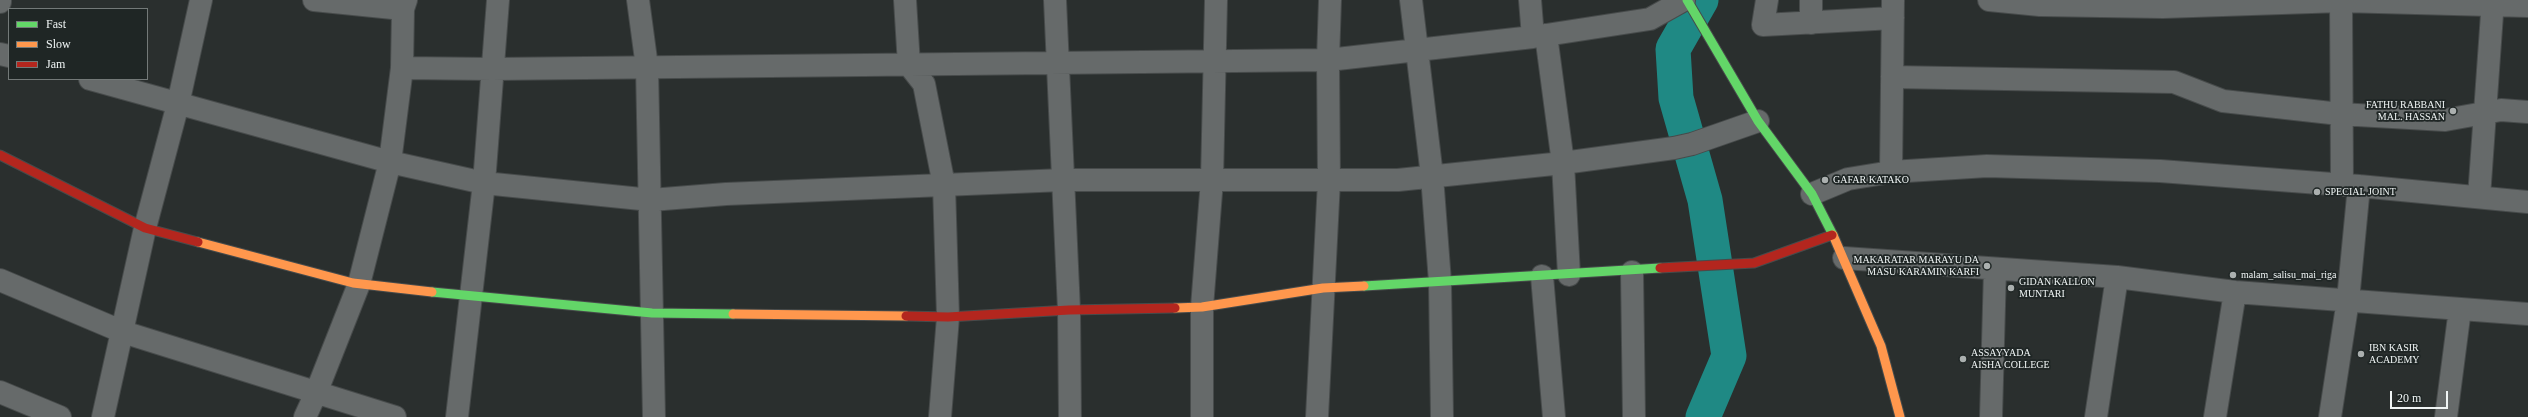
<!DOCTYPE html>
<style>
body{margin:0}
#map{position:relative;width:2528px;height:417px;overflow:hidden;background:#2a2f2e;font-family:"Times New Roman",serif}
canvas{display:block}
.legend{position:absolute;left:8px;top:8px;width:140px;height:72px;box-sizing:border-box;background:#1f2625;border:1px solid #737978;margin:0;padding:5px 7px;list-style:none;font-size:12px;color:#f0f5f5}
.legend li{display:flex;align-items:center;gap:8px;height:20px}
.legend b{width:20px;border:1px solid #737978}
.scale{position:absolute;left:2390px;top:391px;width:58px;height:18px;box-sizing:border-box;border:2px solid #f0f5f5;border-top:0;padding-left:5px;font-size:12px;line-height:14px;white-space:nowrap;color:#f0f5f5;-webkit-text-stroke:3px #1f2625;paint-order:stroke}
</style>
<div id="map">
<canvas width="2528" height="417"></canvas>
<ul class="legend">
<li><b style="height:5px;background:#63d668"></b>Fast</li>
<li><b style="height:5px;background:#ff974d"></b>Slow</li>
<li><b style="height:5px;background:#b3261e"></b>Jam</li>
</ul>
<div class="scale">20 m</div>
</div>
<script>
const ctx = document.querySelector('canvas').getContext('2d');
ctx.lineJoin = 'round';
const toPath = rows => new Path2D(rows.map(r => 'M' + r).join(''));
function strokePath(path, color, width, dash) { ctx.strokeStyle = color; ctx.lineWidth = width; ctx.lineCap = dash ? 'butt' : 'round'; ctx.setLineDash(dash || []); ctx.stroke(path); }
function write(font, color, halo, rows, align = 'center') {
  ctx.font = font + ' "Times New Roman",serif'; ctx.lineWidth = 3.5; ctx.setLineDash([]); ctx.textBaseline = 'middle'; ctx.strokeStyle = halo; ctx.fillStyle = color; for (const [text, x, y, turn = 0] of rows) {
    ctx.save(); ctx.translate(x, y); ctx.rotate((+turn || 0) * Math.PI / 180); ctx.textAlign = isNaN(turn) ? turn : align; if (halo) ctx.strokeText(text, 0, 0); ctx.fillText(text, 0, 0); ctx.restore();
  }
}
strokePath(toPath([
 [1701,0,1673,49,1676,98,1705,200,1729,356,1703,417]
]), '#1f8984', 35);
const street = toPath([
 [314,0,403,9],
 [638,0,647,67,654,417],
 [905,0,909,65,924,84,944,185,948,317,940,417],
 [1055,0,1069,310,1070,417],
 [1411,0,1432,176,1440,282,1442,417],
 [1530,0,1533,37],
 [1767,0,1763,25,1893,18],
 [1989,0,2040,5,2163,7,2341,1,2528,6],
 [2341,1,2342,185],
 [0,2,0,0],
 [1811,23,1811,0],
 [1546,35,1563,163,1569,275],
 [0,54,9,56],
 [402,68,492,69,1328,60,1533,37,1650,19,1684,0],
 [1892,77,2174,82,2223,101,2340,114,2445,120,2501,110,2528,112],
 [90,79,390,162,484,183,651,200,726,194,1063,180,1398,180,1563,163,1674,148,1692,144,1758,121],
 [1891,172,1893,0],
 [1812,194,1848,179,1891,172,1987,166,2160,171,2359,186,2528,202],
 [2479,197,2493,0],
 [1844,258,2117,277,2235,292,2528,314],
 [1632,272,1634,417],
 [1542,276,1554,417],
 [0,280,123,332,395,417],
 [0,392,60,417],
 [103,417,145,228,178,104,201,0],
 [305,417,316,393,359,284,390,162,402,68,403,9,406,0],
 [457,417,484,183,498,0],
 [1202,417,1202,307,1212,180,1216,0],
 [1317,417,1329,181,1328,60,1330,0],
 [1991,417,1995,269],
 [2096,417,2117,277],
 [2215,417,2235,292],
 [2330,417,2348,300,2359,186],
 [2446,417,2460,309]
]);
const fast = toPath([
 [1687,0,1758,121,1812,194,1833,235],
 [1364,286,1660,268],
 [432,292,652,313,733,314]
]);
const slow = toPath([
 [1833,235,1881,346,1900,417],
 [198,242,353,283,432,292],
 [1175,308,1202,307,1323,288,1364,286],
 [733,314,906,316]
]);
const jam = toPath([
 [0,155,145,228,198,242],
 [1660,268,1754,263,1832,235],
 [906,316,948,317,1069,310,1175,308]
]);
strokePath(street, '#474b4b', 24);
strokePath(fast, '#474b4b', 11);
strokePath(slow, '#474b4b', 11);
strokePath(jam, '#474b4b', 11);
strokePath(street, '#666a6a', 22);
strokePath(fast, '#63d668', 9);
strokePath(slow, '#ff974d', 9);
strokePath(jam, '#b3261e', 9);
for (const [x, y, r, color] of [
 [2453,111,4,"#abb0af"],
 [1825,180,4,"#abb0af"],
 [2317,192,4,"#abb0af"],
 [1987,266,4,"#abb0af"],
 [2233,275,4,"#abb0af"],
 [2011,288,4,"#abb0af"],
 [2361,354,4,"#abb0af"],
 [1963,359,4,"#abb0af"]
]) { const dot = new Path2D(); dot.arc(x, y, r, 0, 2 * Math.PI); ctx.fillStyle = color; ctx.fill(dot); strokePath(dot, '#1f2625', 1.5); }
write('10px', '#f0f5f5', '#1f2625', [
 ["FATHU RABBANI",2445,105,"right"],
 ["MAL. HASSAN",2445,117,"right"],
 ["GAFAR KATAKO",1833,180],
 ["SPECIAL JOINT",2325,192],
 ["MAKARATAR MARAYU DA",1979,260,"right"],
 ["MASU KARAMIN KARFI",1979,272,"right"],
 ["malam_salisu_mai_riga",2241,275],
 ["GIDAN KALLON",2019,282],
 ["MUNTARI",2019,294],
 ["IBN KASIR",2369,348],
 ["ACADEMY",2369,360],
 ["ASSAYYADA",1971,353],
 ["AISHA COLLEGE",1971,365]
], 'left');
</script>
